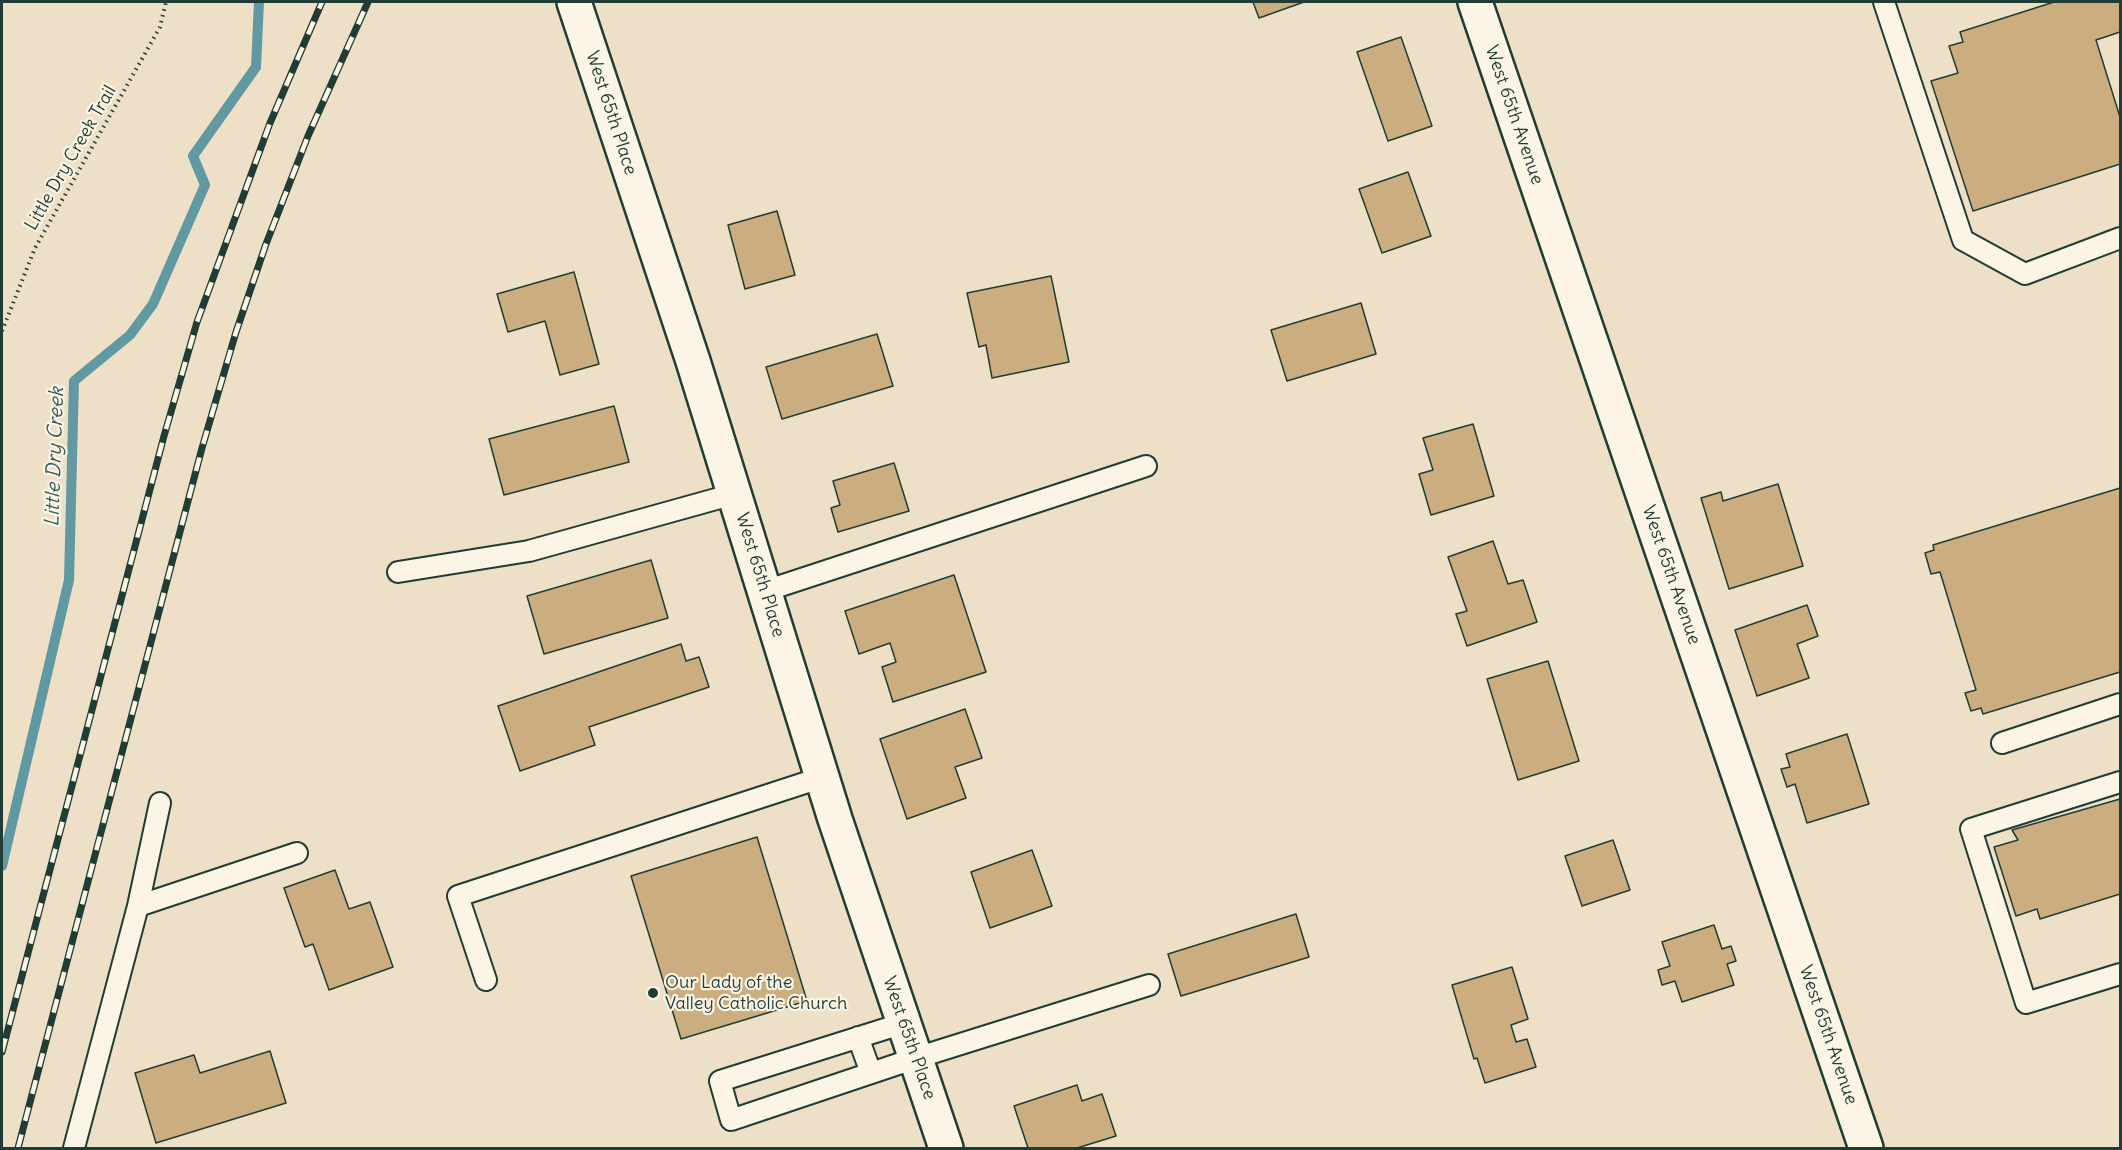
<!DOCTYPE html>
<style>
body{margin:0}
#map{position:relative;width:2122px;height:1150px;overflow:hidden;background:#eedfc7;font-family:Delius,sans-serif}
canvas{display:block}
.frame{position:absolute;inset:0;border:3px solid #1f3d34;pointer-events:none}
</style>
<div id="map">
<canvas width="2122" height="1150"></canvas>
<div class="frame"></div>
</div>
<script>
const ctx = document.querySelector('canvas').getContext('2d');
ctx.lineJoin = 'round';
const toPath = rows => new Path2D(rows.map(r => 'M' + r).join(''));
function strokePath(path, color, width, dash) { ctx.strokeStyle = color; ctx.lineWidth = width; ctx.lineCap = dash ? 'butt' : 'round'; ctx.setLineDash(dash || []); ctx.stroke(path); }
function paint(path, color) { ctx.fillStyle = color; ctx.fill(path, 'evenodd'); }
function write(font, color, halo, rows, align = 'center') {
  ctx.font = font + ' Delius,sans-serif'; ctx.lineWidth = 4.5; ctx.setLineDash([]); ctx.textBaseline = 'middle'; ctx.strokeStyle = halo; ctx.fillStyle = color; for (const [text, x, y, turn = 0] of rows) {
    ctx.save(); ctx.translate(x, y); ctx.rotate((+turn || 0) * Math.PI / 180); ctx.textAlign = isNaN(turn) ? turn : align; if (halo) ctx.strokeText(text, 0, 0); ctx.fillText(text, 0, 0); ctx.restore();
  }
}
strokePath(toPath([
 [2,866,69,580,74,381,130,335,153,304,205,185,193,156,256,67,259,2]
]), '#6099a2', 10);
const building = toPath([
 [1253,2,1304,2,1259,18,1253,2],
 [2054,2,2120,2,2120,32,2096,40,2120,117,2120,164,1973,211,1931,81,1958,73,1949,46,1963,42,1960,32,2054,2],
 [1401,37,1432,126,1388,141,1357,52,1401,37],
 [1408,172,1431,236,1382,253,1359,189,1408,172],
 [777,211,795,275,745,289,728,225,777,211],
 [574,272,599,364,560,375,545,321,508,332,497,294,574,272],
 [1051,276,1069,362,992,378,986,345,979,347,967,293,1051,276],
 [1361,303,1376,354,1287,381,1271,330,1361,303],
 [877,334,893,386,782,419,766,367,877,334],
 [614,406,629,462,504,495,489,439,614,406],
 [1473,424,1494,496,1431,515,1419,474,1433,470,1423,438,1473,424],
 [894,463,909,511,838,532,831,508,840,505,833,481,894,463],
 [1778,484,1803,566,1729,589,1701,498,1721,492,1723,501,1778,484],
 [2120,488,2120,672,1983,714,1981,708,1971,711,1965,693,1976,690,1940,572,1931,574,1925,553,1934,550,1933,545,2120,488],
 [1493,541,1508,584,1523,580,1537,622,1467,646,1456,614,1467,611,1448,557,1493,541],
 [651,560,668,618,544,654,527,596,651,560],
 [954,575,986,672,893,702,882,667,896,662,890,643,859,654,845,611,954,575],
 [1807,605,1818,636,1797,644,1809,678,1757,696,1735,630,1807,605],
 [681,644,686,661,699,657,709,687,589,727,595,745,520,771,498,706,681,644],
 [1548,661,1579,761,1518,780,1487,679,1548,661],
 [965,709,982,758,955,767,966,798,907,819,880,739,965,709],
 [1847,734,1869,804,1807,823,1795,784,1787,787,1781,769,1790,767,1786,754,1847,734],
 [2120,799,2120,894,2040,919,2037,909,2016,916,1994,847,2018,840,2012,830,2120,799],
 [757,837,807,1001,681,1039,631,876,757,837],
 [1613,840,1630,890,1582,906,1565,856,1613,840],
 [1032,850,1052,906,990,928,971,872,1032,850],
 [335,870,349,909,370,902,393,967,329,990,313,944,305,947,284,888,335,870],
 [1296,914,1309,957,1181,996,1168,954,1296,914],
 [1714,925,1722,949,1731,946,1736,961,1727,964,1734,985,1682,1002,1675,981,1662,985,1658,970,1670,966,1662,942,1714,925],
 [1512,967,1528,1019,1511,1025,1516,1042,1527,1039,1536,1067,1485,1083,1477,1058,1474,1059,1452,985,1512,967],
 [270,1051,286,1103,156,1143,135,1073,194,1055,200,1073,270,1051],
 [1077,1085,1082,1101,1102,1094,1116,1136,1077,1148,1028,1148,1014,1106,1077,1085]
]);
paint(building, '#ccad80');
strokePath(building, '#1f3d34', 1.5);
const service = toPath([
 [1884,2,1963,240,2025,274,2120,238],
 [398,572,529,551,734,494],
 [765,591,1146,466],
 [2002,743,2120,704],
 [2120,782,1971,829,2026,1003,2120,974],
 [138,906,160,803],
 [486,980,458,896,823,777],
 [904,1023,720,1081,731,1120,916,1058,1149,985],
 [858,1037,871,1073],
 [74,1148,138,906,297,853]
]);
const minor = toPath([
 [574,2,693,361,835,819,946,1148],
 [1475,2,1866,1148]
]);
strokePath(service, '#1f3d34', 24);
strokePath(minor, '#1f3d34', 38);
strokePath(toPath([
 [2,331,35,248,160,27,166,2]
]), '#1f3d34', 4, [1.5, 4.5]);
strokePath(service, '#fcf5e5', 20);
strokePath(minor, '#fcf5e5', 33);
const rail = toPath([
 [2,1052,164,436,197,322,270,123,322,2],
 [18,1148,202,448,236,332,266,244,308,136,368,2]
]);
strokePath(rail, '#1f3d34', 7);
strokePath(rail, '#fcf5e5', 4.5, [14]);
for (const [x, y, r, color] of [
 [653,993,6,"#1f3d34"]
]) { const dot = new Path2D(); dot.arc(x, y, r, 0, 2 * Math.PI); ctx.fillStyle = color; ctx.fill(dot); strokePath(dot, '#fcf5e5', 2); }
write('18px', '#1f3d34', '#fcf5e5', [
 ["West 65th Place",611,113,72],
 ["West 65th Avenue",1514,115,71],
 ["Little Dry Creek Trail",71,158,-60],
 ["West 65th Place",760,575,73],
 ["West 65th Avenue",1671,575,71],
 ["West 65th Avenue",1828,1035,71],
 ["West 65th Place",909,1038,71]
]);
write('18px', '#1f3d34', '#fcf5e5', [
 ["Our Lady of the",665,983],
 ["Valley Catholic Church",665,1004]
], 'left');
write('italic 20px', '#355c59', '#fcf5e5', [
 ["Little Dry Creek",55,457,-88]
]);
</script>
